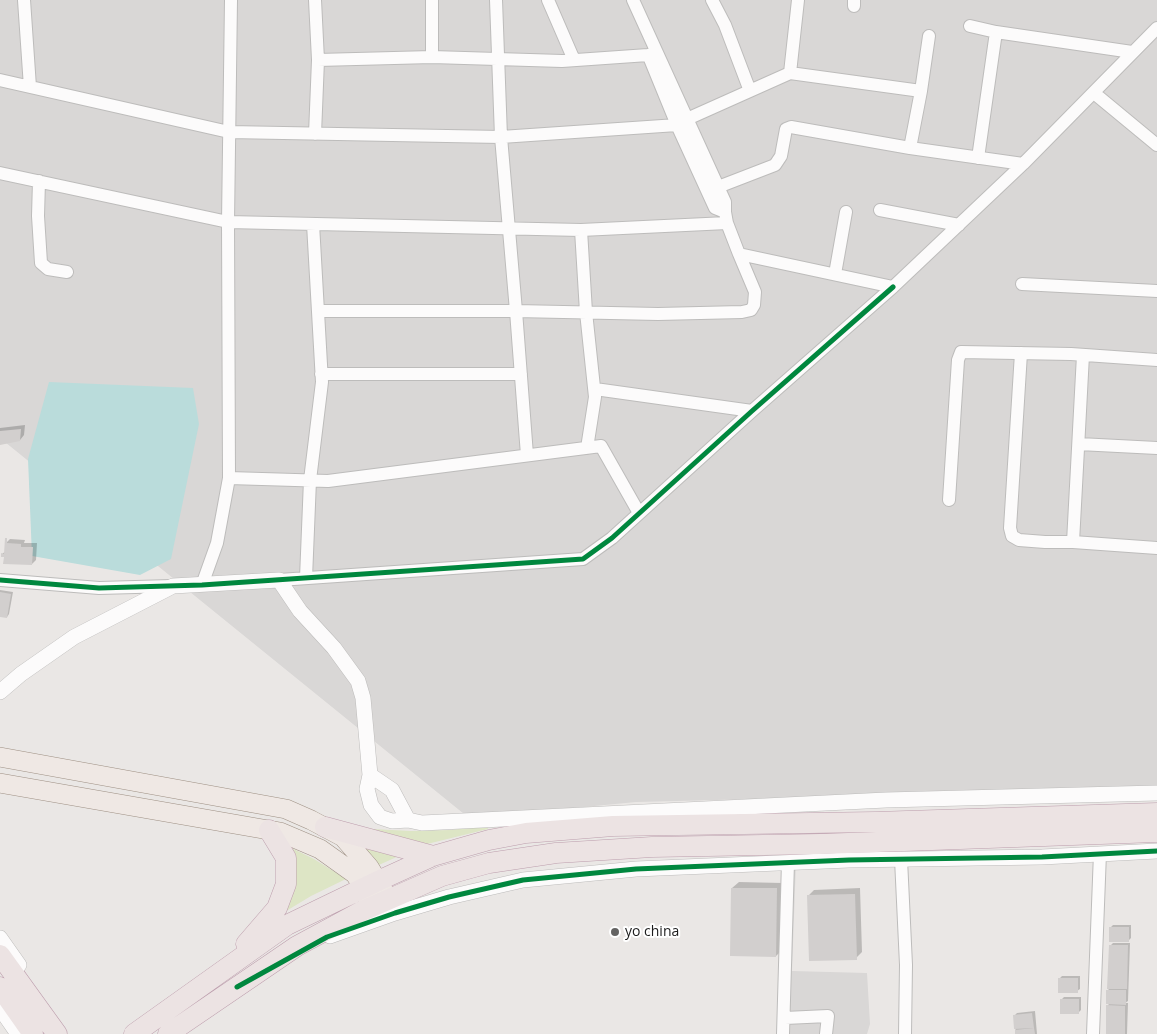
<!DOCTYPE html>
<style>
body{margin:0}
canvas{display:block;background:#eae7e5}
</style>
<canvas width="1157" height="1034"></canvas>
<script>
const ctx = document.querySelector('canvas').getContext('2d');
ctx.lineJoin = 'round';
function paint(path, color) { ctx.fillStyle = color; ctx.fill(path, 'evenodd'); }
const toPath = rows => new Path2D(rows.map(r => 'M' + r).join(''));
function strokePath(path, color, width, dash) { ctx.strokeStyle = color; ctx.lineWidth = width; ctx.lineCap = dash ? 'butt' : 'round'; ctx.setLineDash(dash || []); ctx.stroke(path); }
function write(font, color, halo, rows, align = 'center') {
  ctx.font = font + ' "Open Sans",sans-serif'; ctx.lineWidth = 4; ctx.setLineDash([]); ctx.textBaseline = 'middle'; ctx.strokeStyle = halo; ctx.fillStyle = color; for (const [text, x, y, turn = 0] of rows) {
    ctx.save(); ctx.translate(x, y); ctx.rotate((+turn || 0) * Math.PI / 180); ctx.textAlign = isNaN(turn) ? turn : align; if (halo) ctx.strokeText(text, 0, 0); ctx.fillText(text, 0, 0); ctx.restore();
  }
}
paint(toPath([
 [0,0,1157,0,1157,789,636,802,469,818,0,438],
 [788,862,796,862,792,971,867,973,870,1024,867,1034,783,1034]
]), '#d9d7d6');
paint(toPath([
 [487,826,488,829,423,845,353,828,411,831,450,830],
 [281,843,314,859,346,879,311,896,278,916],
 [357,846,399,856,372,868]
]), '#dde5c5');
paint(toPath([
 [49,382,193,388,199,424,171,559,140,575,32,556,28,459]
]), '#badcdb');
paint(toPath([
 [25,425,24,435,20,440,0,444,0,428],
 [10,539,25,540,24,543,37,543,36,560,32,564,2,554,6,551,6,543],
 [0,590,13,592,9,614,7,617,0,616],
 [739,882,783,883,782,950,776,956,732,888],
 [860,888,862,952,856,958,808,896,814,890],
 [1113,925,1131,925,1131,938,1128,941,1110,928],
 [1113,943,1130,943,1128,1001,1125,1003,1128,1003,1127,1034,1107,1034,1107,1006,1110,1003,1108,1003,1110,946],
 [1062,976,1080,976,1080,989,1077,991,1059,979],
 [1064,997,1081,997,1081,1010,1079,1012,1061,1000],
 [1035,1011,1037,1034,1016,1034,1014,1016,1017,1013]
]), '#0003');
paint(toPath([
 [21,429,20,441,0,445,0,431],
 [5,538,7,538,7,543,21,544,21,547,33,547,32,565,3,564,4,557,1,557,1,553,4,554],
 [0,592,11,594,7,618,0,617],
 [731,888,777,888,776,957,730,956],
 [855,894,857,960,809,961,807,895],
 [1109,927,1129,927,1129,942,1109,942],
 [1109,945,1128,945,1127,989,1107,989],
 [1058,978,1078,978,1078,993,1058,993],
 [1106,990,1126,990,1126,1005,1106,1004],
 [1060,999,1079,999,1079,1014,1060,1014],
 [1106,1005,1125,1006,1125,1034,1106,1034],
 [1032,1013,1034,1028,1014,1029,1013,1015],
 [1034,1028,1035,1034,1015,1034,1015,1030]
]), '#d2cfce');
const minor = toPath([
 [24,0,30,87],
 [315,0,318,60,315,134],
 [496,0,501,137,677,125,687,119,790,73,921,91,910,148,1023,164],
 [548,0,574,60],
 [633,0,725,202,725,212,727,223,739,254,893,287,1023,164,1157,28],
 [712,0,725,25,750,91],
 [854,6,854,0],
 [970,26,996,32,978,158],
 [996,32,1132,52],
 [432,57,432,0],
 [650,59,677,125,715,208,725,212],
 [318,60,432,57,562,61,648,55,656,53],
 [790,73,798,0],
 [0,80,229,132,501,137,516,311,527,455],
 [921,91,929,36],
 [1094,93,1157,145],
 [0,173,228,222,581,230,727,223],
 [39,181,38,216,41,263,48,269,67,272],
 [718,187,775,165,781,156,786,129,791,127,910,148],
 [880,210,959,225],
 [581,230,586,312,595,397,587,448],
 [835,274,846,212],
 [1022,284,1157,291],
 [318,311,516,311,658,314,742,312,751,310,754,305,755,292,739,254],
 [1021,353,1010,528,1012,536,1019,540,1045,542,1073,542,1083,355],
 [321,374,521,374],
 [595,389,752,411],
 [1079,444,1157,448],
 [229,478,328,481,601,446,639,513],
 [949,500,958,360,961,352,1071,354,1157,360],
 [1073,542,1157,548],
 [306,578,310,480,322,382,313,224],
 [0,580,99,588,172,586],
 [279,580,583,559,612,538,752,411,893,287],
 [202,585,217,543,229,478,228,222,231,0],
 [901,859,906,965,905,1034],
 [785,1018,828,1016,826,1034],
 [783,1034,788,862],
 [1093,1034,1100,853]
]);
const tertiary = toPath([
 [0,692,21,674,74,637,173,586,279,580,300,611,334,648,358,681,363,698,370,775],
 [408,820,392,790,370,775,367,789,371,805,380,817,392,821,408,820,422,823,886,800,1157,793],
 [330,936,395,913,449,897,523,880,636,869,849,860,1042,857,1157,851],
 [0,938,19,965],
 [0,1008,18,1034]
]);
const primary = toPath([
 [0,757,286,809,311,820,343,837,369,867,386,895],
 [0,783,280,832,320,849,355,874,364,888,371,907]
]);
const trunk = toPath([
 [325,827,433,856],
 [246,944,277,908,286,884,286,858,269,830],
 [0,955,57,1034],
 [0,987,33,1034],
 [134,1034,287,925,378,881,433,856,489,840,526,833,613,826,875,822,1157,813],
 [168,1034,297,946,360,912,442,876,489,863,556,853,652,847,820,844,1157,832]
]);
strokePath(minor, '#bdbcbb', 14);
strokePath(tertiary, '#bdbcbb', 16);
strokePath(primary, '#9e9084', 20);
strokePath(trunk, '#bd9ead', 21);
strokePath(minor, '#fcfbfb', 12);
strokePath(tertiary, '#fcfbfb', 15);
strokePath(primary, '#efe8e4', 19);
strokePath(trunk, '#ece3e3', 20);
strokePath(toPath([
 [0,580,99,588,202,585,583,559,612,538,752,411,893,287],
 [237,987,327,937,395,913,449,897,523,880,636,869,849,860,1042,857,1157,851]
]), '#00873e', 5);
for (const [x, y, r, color] of [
 [615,932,5,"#646362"]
]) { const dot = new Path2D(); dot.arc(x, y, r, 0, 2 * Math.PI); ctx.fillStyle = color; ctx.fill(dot); strokePath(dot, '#fff', 2); }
write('14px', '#1c1c1c', '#fff', [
 ["yo china",625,932]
], 'left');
</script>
